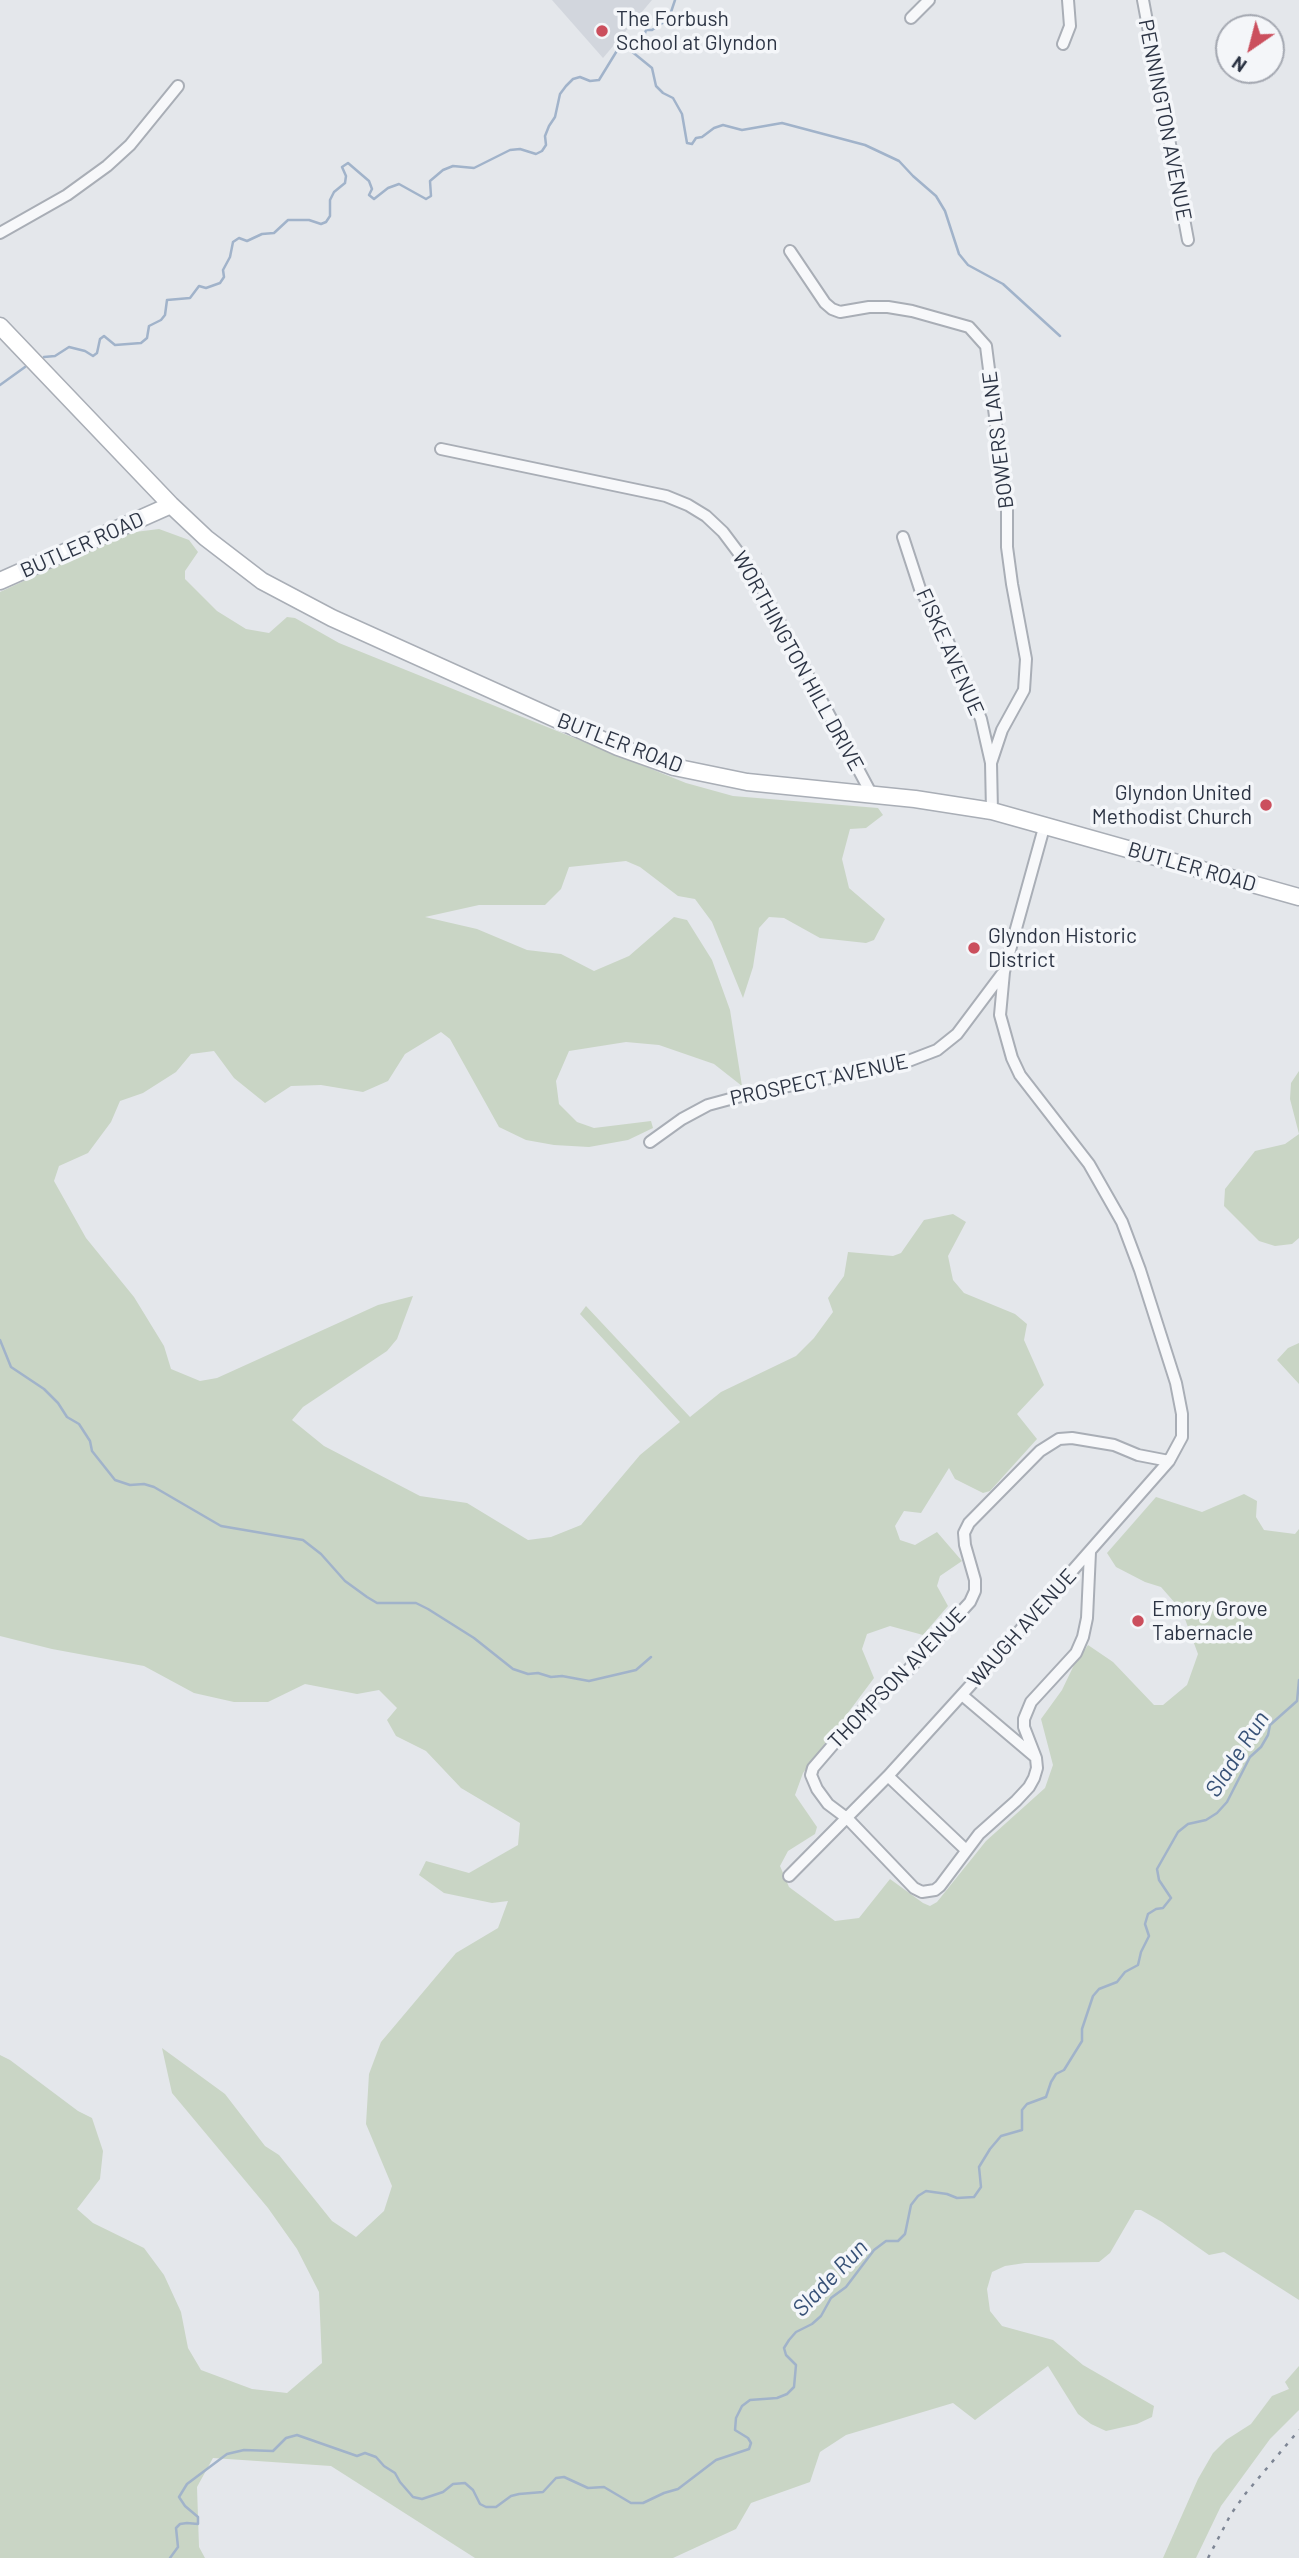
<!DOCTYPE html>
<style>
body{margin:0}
#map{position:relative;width:1299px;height:2558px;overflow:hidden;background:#e4e7eb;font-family:Barlow,sans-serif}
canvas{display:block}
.north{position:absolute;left:1215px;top:14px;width:70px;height:70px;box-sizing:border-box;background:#f4f6f9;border:2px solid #a4a8b1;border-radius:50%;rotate:215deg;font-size:19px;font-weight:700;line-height:28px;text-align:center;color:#2c3444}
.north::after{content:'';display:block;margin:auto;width:24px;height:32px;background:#cb4f5d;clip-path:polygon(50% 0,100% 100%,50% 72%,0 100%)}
</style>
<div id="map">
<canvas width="1299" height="2558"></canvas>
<div class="north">N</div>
</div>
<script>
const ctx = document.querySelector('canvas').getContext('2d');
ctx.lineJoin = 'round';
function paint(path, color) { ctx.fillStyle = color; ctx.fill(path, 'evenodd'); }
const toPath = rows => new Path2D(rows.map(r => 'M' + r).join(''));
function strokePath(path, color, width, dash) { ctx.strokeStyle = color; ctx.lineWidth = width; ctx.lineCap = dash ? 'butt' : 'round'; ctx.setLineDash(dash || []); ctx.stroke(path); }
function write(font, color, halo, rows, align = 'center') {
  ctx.font = font + ' Barlow,sans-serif'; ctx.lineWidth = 7; ctx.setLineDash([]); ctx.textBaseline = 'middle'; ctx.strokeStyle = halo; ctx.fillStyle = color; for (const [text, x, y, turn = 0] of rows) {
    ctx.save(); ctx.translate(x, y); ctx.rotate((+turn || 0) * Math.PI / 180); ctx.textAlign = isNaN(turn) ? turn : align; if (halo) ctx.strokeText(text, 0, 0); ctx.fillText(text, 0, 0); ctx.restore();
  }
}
paint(toPath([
 [552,0,652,0,603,58]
]), '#d2d6dd');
paint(toPath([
 [159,529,189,540,198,552,185,571,185,579,217,611,246,629,269,633,287,617,295,618,339,643,686,783,733,796,878,808,883,815,866,828,850,829,842,859,849,888,885,919,874,940,866,943,820,938,784,918,769,917,759,928,753,967,743,998,712,922,695,899,678,896,640,867,626,861,569,867,561,889,545,905,479,905,425,917,477,929,527,950,561,954,594,971,629,956,674,917,687,920,712,960,730,1010,742,1086,714,1064,659,1045,626,1042,569,1051,556,1081,559,1104,577,1122,594,1128,651,1121,653,1128,628,1140,589,1147,554,1145,526,1140,499,1127,450,1039,441,1032,405,1054,388,1081,363,1092,321,1085,291,1086,265,1103,234,1078,214,1051,191,1054,176,1072,143,1093,120,1101,111,1122,88,1153,59,1166,54,1181,86,1238,134,1297,164,1346,171,1369,200,1381,217,1378,378,1305,413,1296,397,1339,387,1351,303,1407,292,1420,324,1446,420,1496,467,1503,528,1540,551,1537,581,1525,640,1455,680,1422,580,1314,586,1306,690,1417,721,1392,796,1356,814,1338,833,1312,828,1298,844,1276,848,1252,893,1256,901,1253,924,1220,953,1214,966,1222,948,1256,953,1280,964,1293,1015,1314,1027,1324,1024,1340,1044,1385,1017,1414,1037,1439,990,1491,983,1493,955,1479,949,1468,921,1513,904,1511,895,1526,900,1540,915,1545,937,1532,962,1561,940,1576,937,1586,948,1606,923,1635,890,1626,867,1634,862,1649,874,1678,803,1773,795,1795,817,1827,815,1834,788,1851,780,1866,789,1887,835,1921,859,1918,890,1879,923,1903,930,1906,937,1902,986,1841,1045,1788,1053,1765,1041,1719,1062,1690,1074,1665,1088,1645,1113,1662,1154,1705,1163,1705,1187,1685,1198,1654,1182,1611,1161,1587,1145,1582,1116,1567,1107,1553,1156,1497,1202,1512,1244,1494,1257,1501,1256,1517,1264,1530,1295,1534,1299,1529,1299,2300,1224,2252,1209,2255,1162,2222,1141,2210,1135,2210,1110,2253,1099,2262,1025,2263,1005,2266,992,2272,987,2289,990,2311,1002,2326,1053,2340,1083,2365,1154,2406,1152,2417,1137,2424,1106,2431,1091,2424,1078,2414,1048,2366,975,2420,953,2403,846,2435,820,2452,810,2482,751,2503,736,2529,673,2558,475,2558,331,2466,213,2458,197,2487,199,2547,205,2558,0,2558,0,2055,10,2060,78,2111,92,2118,103,2151,100,2179,77,2209,93,2223,144,2248,164,2275,181,2312,188,2348,201,2370,252,2389,287,2393,322,2363,319,2292,297,2249,268,2208,172,2093,162,2048,225,2094,265,2146,279,2155,332,2221,356,2237,384,2211,392,2186,366,2124,369,2074,381,2042,456,1953,498,1928,508,1901,492,1903,444,1893,419,1875,426,1861,469,1873,518,1845,520,1823,461,1788,426,1751,396,1736,387,1720,397,1708,379,1690,357,1694,305,1684,268,1702,234,1702,194,1693,144,1666,52,1649,0,1636,0,592,127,533],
 [1299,1071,1299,1238,1292,1244,1275,1246,1259,1241,1224,1206,1225,1189,1255,1151,1285,1144,1299,1134,1290,1099,1291,1083],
 [1299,1343,1299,1384,1277,1360,1288,1348],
 [1299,2366,1299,2410,1270,2439,1221,2506,1196,2558,1163,2558,1198,2479,1213,2453,1226,2440,1251,2424,1272,2396,1289,2389,1285,2382]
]), '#c9d5c5');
strokePath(toPath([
 [625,46,652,68,656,86,663,93,673,98,682,114,687,143,692,144,696,138,702,137,714,128,723,125,742,130,782,123,865,145,899,161,913,176,936,196,945,211,959,254,968,265,1003,284,1060,336],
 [44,357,55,356,69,347,85,351,93,356,97,353,100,339,104,336,115,345,141,343,147,338,149,326,161,320,165,315,167,300,190,298,199,286,206,288,220,283,224,277,223,270,230,257,233,242,239,238,247,241,262,234,274,233,288,220,309,220,321,224,326,222,330,216,330,200,334,192,345,183,346,176,342,167,348,163,369,181,372,189,369,195,374,199,388,188,399,184,426,199,431,196,430,181,443,170,453,166,474,168,510,150,520,149,536,154,542,151,546,145,545,136,549,126,555,117,560,94,566,86,573,79,580,77,590,81,599,80,618,49,624,46,641,47,646,30,652,30,664,22,670,15,675,0],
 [0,385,25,367],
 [0,1340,11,1367,44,1389,58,1403,67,1417,79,1424,90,1441,92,1451,115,1480,130,1485,144,1484,154,1487,221,1526,303,1540,321,1554,345,1581,367,1597,377,1603,416,1603,428,1609,474,1638,513,1669,528,1674,538,1673,551,1677,562,1676,589,1681,636,1670,651,1657],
 [170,2558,178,2547,176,2528,180,2524,187,2523,198,2524,198,2517,185,2506,179,2497,187,2484,227,2454,244,2450,273,2451,286,2438,297,2435,357,2456,365,2453,376,2457,384,2466,395,2473,400,2482,413,2497,422,2499,443,2492,453,2484,465,2483,473,2490,480,2504,486,2507,496,2507,511,2496,519,2494,543,2492,556,2478,564,2477,588,2488,604,2487,631,2503,643,2503,664,2493,678,2489,716,2460,749,2449,751,2443,748,2438,735,2430,736,2418,742,2406,750,2400,777,2398,787,2394,794,2387,796,2365,786,2355,784,2348,789,2340,796,2332,812,2324,821,2316,831,2298,846,2287,874,2250,886,2241,898,2241,905,2234,911,2205,918,2196,926,2191,947,2194,957,2198,974,2197,981,2187,979,2167,990,2149,1001,2136,1022,2130,1022,2110,1027,2104,1046,2097,1051,2082,1056,2074,1064,2070,1082,2041,1082,2029,1093,1996,1099,1989,1117,1982,1125,1972,1138,1965,1141,1952,1149,1936,1145,1924,1148,1914,1156,1909,1163,1908,1171,1898,1159,1880,1157,1869,1178,1832,1188,1824,1206,1820,1217,1813,1227,1802,1250,1757,1261,1747,1268,1735,1270,1725,1297,1701,1299,1680]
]), '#a1b3ca', 2.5);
const minor = toPath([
 [1143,0,1188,240],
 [911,18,929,0],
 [1063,44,1070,26,1068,0],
 [0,233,67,195,107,166,130,145,178,86],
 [790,251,825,303,832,309,840,312,869,307,888,307,912,311,969,327,986,346,1007,510,1007,547,1012,584,1026,659,1024,690,1002,730,991,763],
 [441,449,666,496,688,505,706,516,723,532,753,572,872,795],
 [903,537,920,589,944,632,981,719,991,763,992,811],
 [650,1142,682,1119,708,1105,756,1092,898,1065,937,1050,957,1034,1002,974],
 [1090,1552,1087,1618,1083,1637,1076,1653,1031,1702,1024,1719,1024,1727,1036,1758,1037,1768,1034,1778,1029,1787,1016,1801,979,1834,940,1886,935,1890,922,1892,914,1888,848,1819,828,1804,817,1789,811,1775,813,1768,874,1697,908,1670,970,1602,975,1591,975,1580,965,1545,964,1533,969,1523,1040,1451,1059,1439,1072,1438,1114,1445,1138,1455,1169,1461],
 [962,1695,1034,1756],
 [888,1776,966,1850],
 [789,1876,888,1776,1007,1645,1169,1461,1182,1437,1182,1414,1176,1383,1140,1270,1122,1222,1089,1164,1020,1075,1012,1058,1000,1015,1004,972,1045,824]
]);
const secondary = toPath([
 [0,326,171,505,206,538,262,581,332,618,618,747,674,767,747,782,915,799,992,811,1299,897],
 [0,581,171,505]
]);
strokePath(minor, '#a9aeb6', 14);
strokePath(secondary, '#a9aeb6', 19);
strokePath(minor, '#f7f8fa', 10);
strokePath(secondary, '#fff', 16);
strokePath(toPath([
 [1208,2558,1231,2514,1246,2493,1299,2430]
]), '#7e8695', 2.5, [3.5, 7]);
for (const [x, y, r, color] of [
 [602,31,7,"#cb4f5d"],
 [1266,805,7,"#cb4f5d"],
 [974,948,7,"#cb4f5d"],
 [1138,1621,7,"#cb4f5d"]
]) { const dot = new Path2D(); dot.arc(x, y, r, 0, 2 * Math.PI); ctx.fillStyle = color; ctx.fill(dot); strokePath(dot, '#f4f6f9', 2.5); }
write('21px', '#2c3444', '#f4f6f9', [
 ["The Forbush",616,19],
 ["School at Glyndon",616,43],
 ["Glyndon United",1252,793,"right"],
 ["Methodist Church",1252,817,"right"],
 ["Glyndon Historic",988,936],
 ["District",988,960],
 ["Emory Grove",1152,1609],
 ["Tabernacle",1152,1633]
], 'left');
write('21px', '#2c3444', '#f4f6f9', [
 ["PENNINGTON AVENUE",1165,120,79],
 ["BOWERS LANE",998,440,-97],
 ["BUTLER ROAD",82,545,-24],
 ["FISKE AVENUE",950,652,66],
 ["WORTHINGTON HILL DRIVE",798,661,61],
 ["BUTLER ROAD",620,743,21],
 ["BUTLER ROAD",1192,867,16],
 ["PROSPECT AVENUE",819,1080,-12],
 ["WAUGH AVENUE",1022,1628,-48],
 ["THOMPSON AVENUE",897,1678,-46]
]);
write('italic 23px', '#375177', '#f4f6f9', [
 ["Slade Run",1237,1754,-57],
 ["Slade Run",830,2278,-46]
]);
</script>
